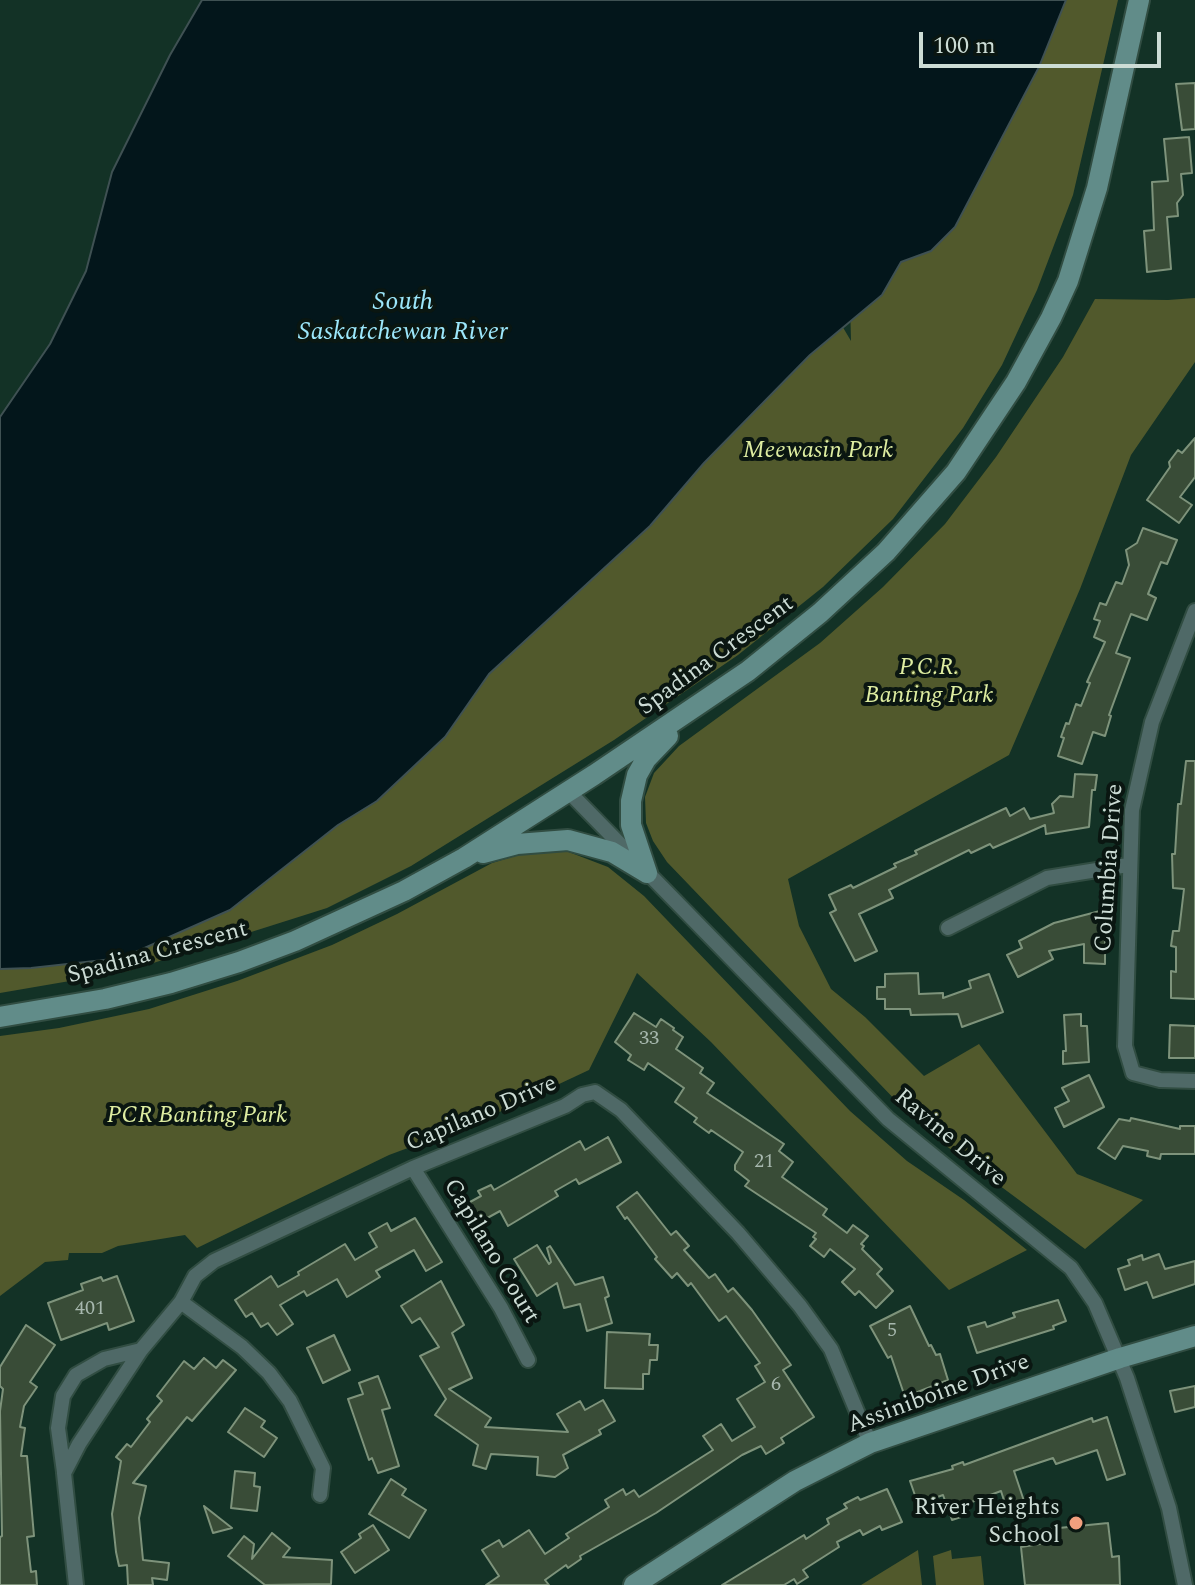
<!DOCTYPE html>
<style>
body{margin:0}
#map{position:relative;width:1195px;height:1585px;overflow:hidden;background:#133226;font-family:Spectral,serif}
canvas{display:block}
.scale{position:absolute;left:919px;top:32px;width:242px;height:36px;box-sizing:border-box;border:4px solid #ccdcd5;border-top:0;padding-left:10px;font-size:24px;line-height:28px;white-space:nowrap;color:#ccdcd5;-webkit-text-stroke:6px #0a1611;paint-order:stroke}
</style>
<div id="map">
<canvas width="1195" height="1585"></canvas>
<div class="scale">100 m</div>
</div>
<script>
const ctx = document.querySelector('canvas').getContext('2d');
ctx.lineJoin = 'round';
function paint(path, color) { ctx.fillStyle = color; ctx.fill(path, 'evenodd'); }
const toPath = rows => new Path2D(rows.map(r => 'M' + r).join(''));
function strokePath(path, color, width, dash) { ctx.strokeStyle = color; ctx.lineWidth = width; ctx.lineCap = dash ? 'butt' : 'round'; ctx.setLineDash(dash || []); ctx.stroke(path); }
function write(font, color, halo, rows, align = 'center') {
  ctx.font = font + ' Spectral,serif'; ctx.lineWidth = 8; ctx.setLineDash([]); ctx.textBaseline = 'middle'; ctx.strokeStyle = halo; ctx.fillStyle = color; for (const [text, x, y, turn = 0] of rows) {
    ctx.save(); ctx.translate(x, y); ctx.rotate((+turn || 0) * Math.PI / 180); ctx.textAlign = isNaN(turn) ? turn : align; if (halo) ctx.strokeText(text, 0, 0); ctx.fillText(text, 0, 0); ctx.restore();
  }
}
paint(toPath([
 [1048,0,1118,0,1073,195,1037,290,1002,365,963,428,893,519,823,587,738,655,614,740,411,866,327,908,128,971,0,993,0,956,838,319,851,341,850,302],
 [1195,298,1195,362,1131,455,1080,589,1009,755,788,879,799,926,831,989,865,1017,924,1076,979,1044,1077,1174,1143,1200,1085,1249,941,1142,901,1106,667,862,653,841,646,823,645,797,654,773,679,746,820,643,883,587,945,524,996,457,1063,357,1095,299,1168,300],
 [561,849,608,867,644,896,850,1111,907,1161,964,1200,1027,1250,949,1290,711,1042,637,973,589,1070,478,1122,389,1155,197,1248,185,1235,118,1246,102,1253,69,1253,68,1260,45,1262,0,1296,0,1036,59,1028,149,1009,237,981,332,945,397,914,492,863,525,853],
 [918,1550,922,1585,861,1585],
 [951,1550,952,1559,981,1556,984,1585,936,1585,933,1556]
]), '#51592c');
const water = toPath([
 [202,0,1066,0,1039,67,955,227,931,251,901,262,882,295,810,355,704,463,650,526,489,674,445,737,377,801,338,825,230,910,122,958,31,968,0,969,0,417,50,344,86,271,112,172,170,55,202,0]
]);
paint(water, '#03161b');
strokePath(water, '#3f5153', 2);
const building = toPath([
 [1195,83,1195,129,1182,130,1176,84,1195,83],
 [1189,137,1192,173,1181,174,1183,195,1177,203,1178,216,1167,217,1171,269,1147,272,1144,231,1154,230,1152,182,1168,181,1164,139,1189,137],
 [1195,438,1195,477,1180,497,1192,505,1179,523,1147,500,1170,467,1169,462,1178,450,1182,453,1195,438],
 [1143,528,1177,540,1167,564,1161,562,1148,594,1156,598,1147,620,1131,614,1116,653,1130,658,1109,715,1111,716,1105,736,1093,732,1082,764,1058,756,1064,738,1061,737,1066,723,1069,724,1076,704,1081,706,1090,683,1087,682,1105,642,1094,637,1100,621,1094,619,1100,603,1106,605,1116,582,1122,584,1129,565,1126,550,1137,543,1143,528],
 [1186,761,1195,761,1195,999,1171,998,1171,971,1176,972,1176,947,1171,946,1173,931,1179,931,1184,889,1173,888,1172,854,1175,854,1178,804,1181,804,1186,761],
 [1075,774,1097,775,1095,790,1092,790,1089,827,1046,834,1045,825,993,848,990,844,971,853,969,850,889,890,893,898,859,914,877,951,855,961,830,913,836,910,829,895,851,885,853,888,896,867,894,864,917,854,915,851,1006,808,1010,816,1024,808,1030,819,1054,813,1052,804,1060,796,1073,797,1075,774],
 [1100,911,1105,931,1105,964,1084,963,1084,944,1049,951,1053,959,1018,977,1007,955,1022,948,1019,941,1054,923,1100,911],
 [918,973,919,994,943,993,943,998,971,988,969,981,989,974,1003,1012,962,1027,958,1014,911,1015,910,1009,885,1009,885,999,877,999,877,987,885,987,885,974,918,973],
 [634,1013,656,1027,661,1019,674,1028,673,1030,683,1037,676,1049,703,1068,700,1073,714,1083,707,1093,784,1144,779,1151,793,1162,782,1177,827,1209,823,1215,847,1233,853,1225,868,1236,861,1244,864,1246,862,1249,882,1269,877,1274,893,1291,876,1308,859,1291,855,1295,842,1282,855,1269,830,1249,824,1257,810,1246,816,1239,813,1237,816,1233,745,1186,749,1181,735,1170,735,1165,743,1152,711,1130,709,1133,694,1122,697,1118,675,1102,684,1088,648,1063,644,1070,628,1060,631,1055,615,1042,634,1013],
 [1081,1014,1081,1026,1087,1026,1089,1062,1063,1064,1063,1051,1066,1051,1064,1015,1081,1014],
 [1170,1025,1195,1026,1195,1058,1169,1058,1170,1025],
 [1089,1075,1104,1107,1064,1127,1055,1108,1069,1101,1062,1088,1089,1075],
 [1131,1118,1180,1129,1180,1126,1195,1126,1195,1154,1161,1154,1160,1159,1147,1156,1148,1151,1123,1146,1115,1159,1098,1148,1119,1119,1130,1121,1131,1118],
 [608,1137,621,1162,579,1184,576,1179,555,1191,558,1196,508,1226,500,1211,480,1222,470,1202,481,1196,478,1191,491,1185,494,1190,580,1141,585,1150,608,1137],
 [637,1192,671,1235,676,1231,689,1246,684,1250,709,1278,715,1274,728,1292,733,1288,752,1310,791,1365,783,1370,814,1417,781,1438,784,1443,766,1454,761,1446,742,1455,656,1513,580,1556,581,1559,568,1568,566,1565,545,1580,549,1585,486,1585,499,1576,482,1550,499,1540,503,1547,529,1530,545,1554,569,1538,566,1534,609,1507,605,1500,623,1489,626,1495,634,1490,639,1497,713,1450,703,1436,721,1424,732,1441,755,1427,737,1399,765,1382,755,1366,760,1363,726,1316,719,1321,691,1283,688,1286,677,1273,672,1278,655,1259,657,1257,627,1217,625,1219,617,1207,637,1192],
 [415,1218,442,1262,426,1271,414,1250,376,1271,380,1277,347,1297,337,1279,307,1296,304,1291,280,1305,293,1324,277,1335,268,1323,261,1327,252,1313,246,1317,235,1300,271,1276,278,1287,299,1275,298,1272,345,1244,355,1260,377,1247,369,1233,387,1223,391,1231,415,1218],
 [537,1245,549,1264,551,1262,547,1248,550,1246,575,1285,603,1277,609,1296,605,1298,612,1323,587,1331,580,1304,564,1308,557,1283,537,1296,514,1259,537,1245],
 [1159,1254,1165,1269,1195,1261,1195,1284,1153,1298,1147,1282,1125,1290,1118,1269,1130,1265,1128,1260,1142,1255,1143,1260,1159,1254],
 [117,1276,134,1321,109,1330,107,1323,61,1340,48,1303,83,1290,81,1284,101,1277,103,1281,117,1276],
 [441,1281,464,1325,452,1333,472,1378,449,1389,491,1418,485,1427,568,1432,557,1414,580,1401,585,1410,603,1400,615,1421,599,1430,601,1434,563,1455,568,1468,555,1477,537,1475,538,1457,491,1454,486,1469,473,1465,478,1445,435,1415,446,1399,420,1356,439,1347,420,1318,412,1323,401,1306,441,1281],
 [1058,1300,1066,1321,1053,1326,1054,1329,977,1353,968,1327,985,1322,987,1327,1015,1317,1013,1313,1058,1300],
 [910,1306,929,1346,931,1345,936,1355,940,1354,948,1380,905,1397,891,1356,888,1358,870,1326,910,1306],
 [26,1325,55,1345,30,1382,37,1387,24,1406,20,1427,25,1428,21,1456,27,1456,34,1536,27,1537,31,1572,36,1571,37,1585,0,1585,0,1537,2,1536,0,1411,3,1389,0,1386,0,1367,26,1325],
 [607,1332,650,1334,649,1345,658,1345,657,1360,650,1360,649,1374,643,1374,643,1389,605,1388,607,1332],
 [334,1335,350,1370,323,1383,307,1348,334,1335],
 [204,1358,216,1368,223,1360,236,1370,192,1421,187,1417,133,1483,146,1486,139,1518,143,1560,169,1563,167,1580,152,1578,153,1585,128,1585,127,1565,119,1566,116,1552,112,1514,121,1461,116,1457,127,1444,131,1447,150,1422,147,1419,162,1401,157,1396,184,1361,194,1369,204,1358],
 [378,1376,390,1408,382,1410,399,1466,378,1473,372,1458,369,1460,348,1399,363,1394,359,1383,378,1376],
 [1195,1386,1195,1407,1175,1412,1170,1391,1195,1386],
 [245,1408,265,1421,261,1427,277,1438,264,1457,228,1432,245,1408],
 [1107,1417,1125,1474,1107,1480,1097,1450,1056,1464,1053,1458,1014,1471,1026,1507,1008,1513,1001,1491,961,1506,964,1516,952,1520,943,1495,918,1504,910,1481,953,1469,952,1466,963,1462,964,1465,1092,1418,1093,1422,1107,1417],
 [235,1471,255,1473,254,1486,260,1487,257,1511,231,1508,235,1471],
 [391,1479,406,1489,402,1495,426,1510,409,1538,369,1514,391,1479],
 [887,1489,902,1522,882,1530,880,1526,863,1535,860,1530,837,1542,839,1547,803,1570,808,1577,797,1584,794,1579,784,1585,722,1585,804,1535,806,1539,829,1524,827,1519,847,1508,844,1504,858,1497,860,1500,887,1489],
 [204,1506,232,1528,213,1533,204,1506],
 [1108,1523,1112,1557,1119,1556,1120,1585,1025,1585,1021,1547,1040,1544,1039,1530,1108,1523],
 [373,1525,389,1550,355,1573,341,1552,361,1538,359,1534,373,1525],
 [272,1533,290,1548,283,1557,332,1560,331,1584,265,1585,228,1556,244,1536,254,1544,252,1559,272,1533]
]);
paint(building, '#394c37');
strokePath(building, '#7e937b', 2);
const street = toPath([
 [1195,611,1152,722,1132,810,1125,1046,1133,1073,1160,1080,1195,1081],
 [569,792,888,1119,1071,1268,1095,1303,1127,1378,1169,1508,1185,1585],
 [948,928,1047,878,1128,865],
 [413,1168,501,1308,528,1360],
 [181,1302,242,1347,269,1373,290,1401,323,1468,320,1495],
 [64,1472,58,1428,63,1396,76,1375,104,1359,141,1350],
 [76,1585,64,1473,79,1444,141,1350,181,1302,195,1276,214,1261,413,1168,565,1106,582,1095,595,1092,621,1110,738,1233,800,1306,831,1349,870,1443]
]);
const secondary = toPath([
 [483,853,517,844,568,840,612,852,647,873],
 [647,873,631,825,631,801,637,775,646,759,668,736],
 [0,1017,105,999,171,983,239,962,295,941,404,891,464,858,594,775,748,671,820,613,886,552,956,472,1016,382,1051,318,1068,281,1097,188,1139,0],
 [634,1585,795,1481,870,1443,1120,1358,1195,1336]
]);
strokePath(street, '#314d42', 18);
strokePath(secondary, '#314d42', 24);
strokePath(street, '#4f6967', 14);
strokePath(secondary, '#618c89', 20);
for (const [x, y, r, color] of [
 [1076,1523,8,"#f2a07e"]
]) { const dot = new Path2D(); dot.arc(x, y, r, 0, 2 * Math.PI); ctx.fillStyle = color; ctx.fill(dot); strokePath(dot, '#0a1611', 3); }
write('20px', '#a7b8ae', null, [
 ["33",649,1040],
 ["21",764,1163],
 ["401",90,1310],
 ["5",892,1332],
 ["6",776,1386]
]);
write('italic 24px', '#deeda1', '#0a1611', [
 ["Meewasin Park",818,452],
 ["P.C.R.",929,669],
 ["Banting Park",929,697],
 ["PCR Banting Park",197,1117]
]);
write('24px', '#ccdcd5', '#0a1611', [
 ["Spadina Crescent",717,657,-36],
 ["Columbia Drive",1111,868,-86],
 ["Spadina Crescent",158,954,-15],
 ["Capilano Drive",482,1115,-23],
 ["Ravine Drive",949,1139,40],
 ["Capilano Court",490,1252,59],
 ["Assiniboine Drive",939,1395,-20]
]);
write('24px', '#ccdcd5', '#0a1611', [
 ["River Heights",1060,1509],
 ["School",1060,1537]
], 'right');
write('italic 26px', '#9ce7fb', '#0a1611', [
 ["South",403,304],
 ["Saskatchewan River",403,334]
]);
</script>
